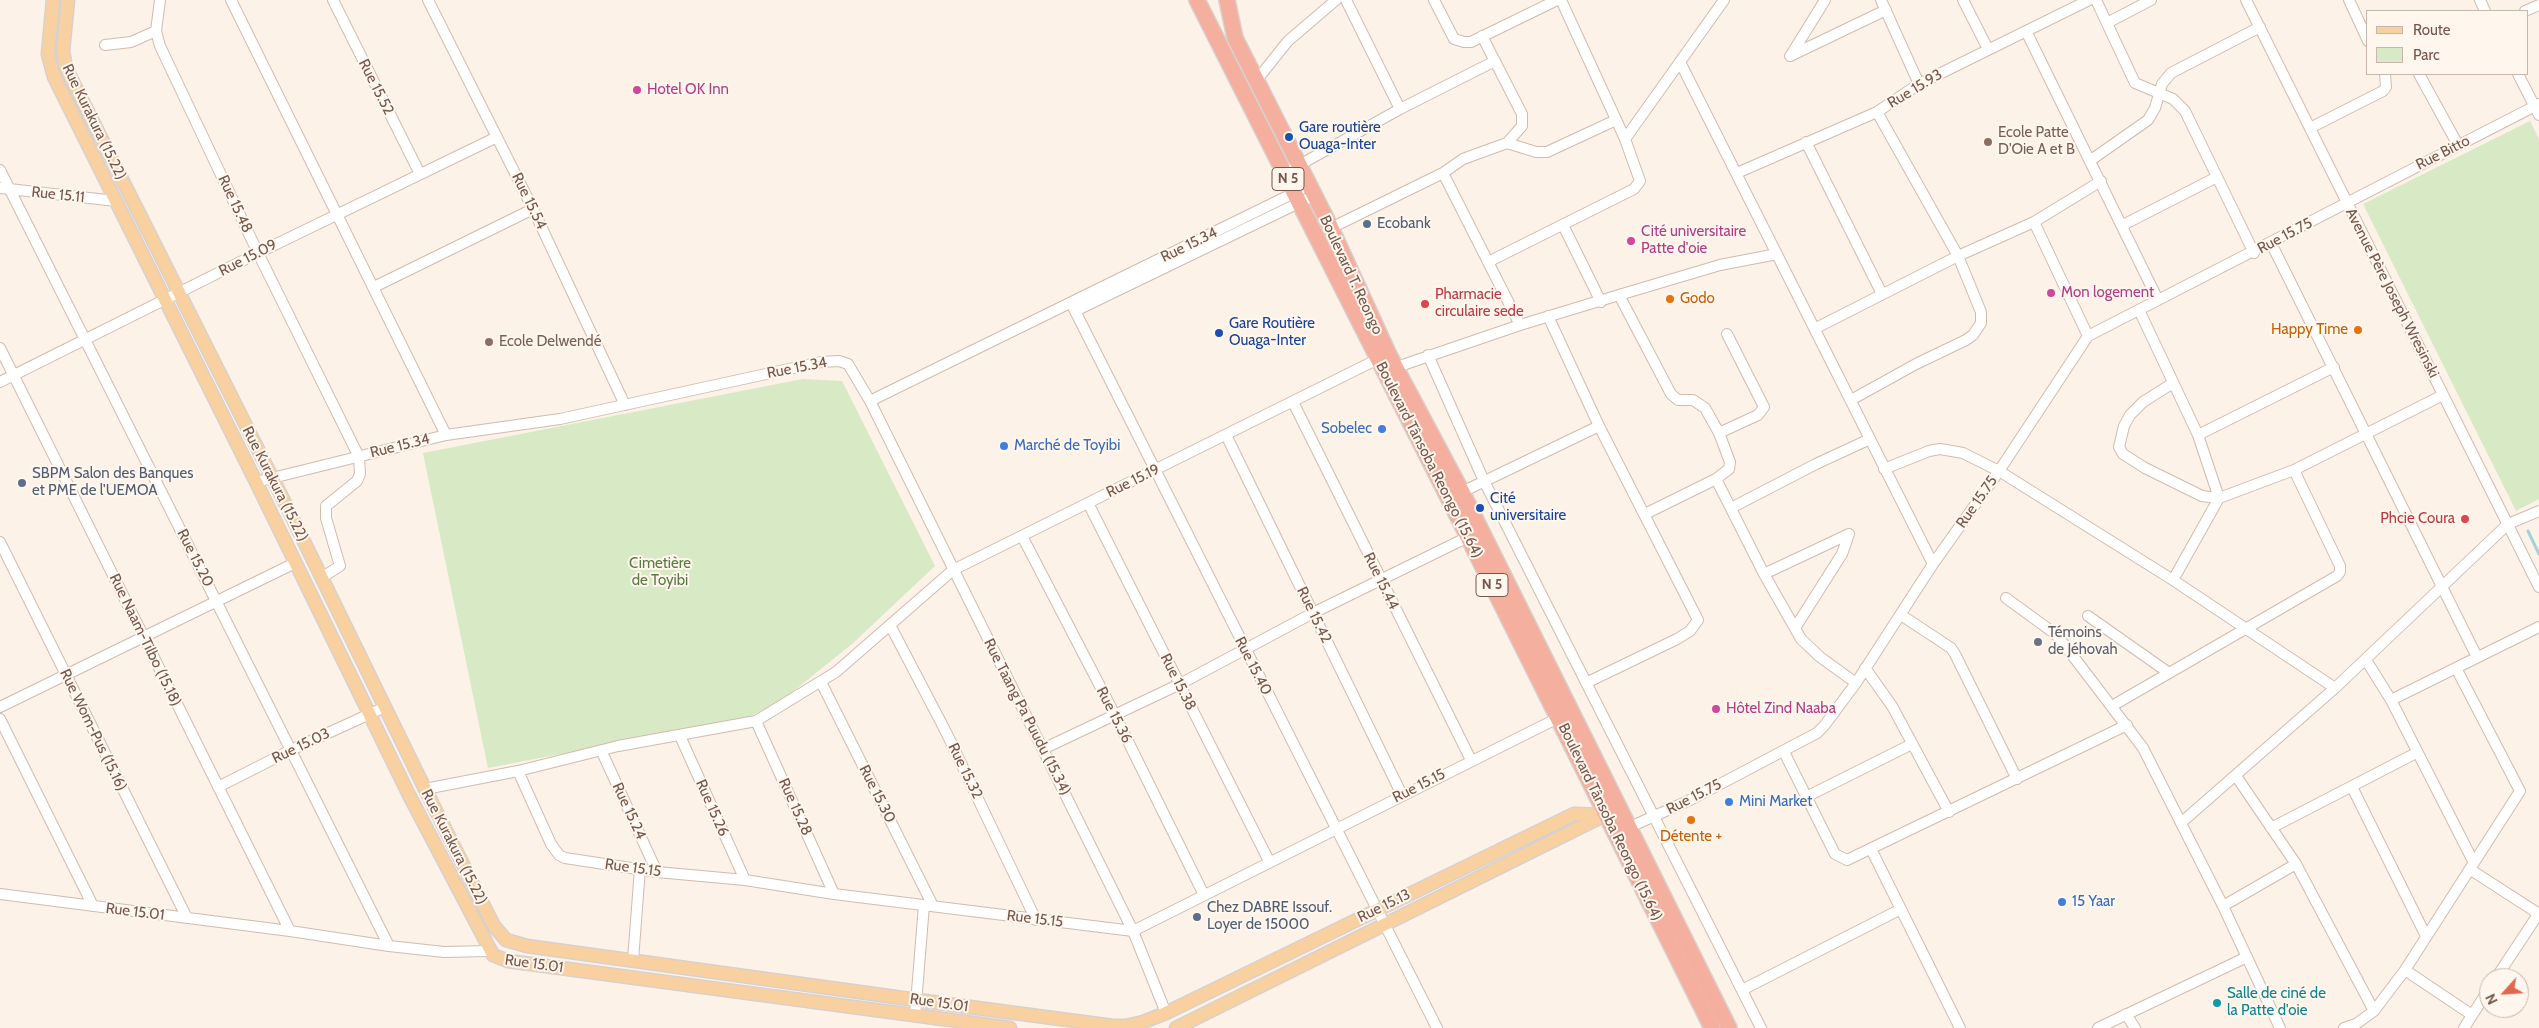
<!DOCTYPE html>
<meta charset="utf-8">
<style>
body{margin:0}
#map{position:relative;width:2539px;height:1028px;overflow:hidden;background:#fcf2e7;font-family:Cabin,sans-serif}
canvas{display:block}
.legend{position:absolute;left:2366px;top:10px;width:162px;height:65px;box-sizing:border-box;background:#fff6ed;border:1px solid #c8b6ac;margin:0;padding:6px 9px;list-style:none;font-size:15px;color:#75574b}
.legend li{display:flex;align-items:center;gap:10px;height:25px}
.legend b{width:25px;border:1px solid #c8b6ac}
.north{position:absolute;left:2479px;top:968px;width:50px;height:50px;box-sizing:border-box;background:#fff6ed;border:1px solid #c8b6ac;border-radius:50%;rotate:244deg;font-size:14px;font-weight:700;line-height:20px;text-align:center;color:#75574b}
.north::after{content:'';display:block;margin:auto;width:18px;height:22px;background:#e3644f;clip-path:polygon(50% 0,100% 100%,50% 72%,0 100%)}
</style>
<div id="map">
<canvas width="2539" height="1028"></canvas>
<ul class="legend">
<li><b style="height:6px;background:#f9d1a1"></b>Route</li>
<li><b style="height:14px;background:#d7e9c5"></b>Parc</li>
</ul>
<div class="north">N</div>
</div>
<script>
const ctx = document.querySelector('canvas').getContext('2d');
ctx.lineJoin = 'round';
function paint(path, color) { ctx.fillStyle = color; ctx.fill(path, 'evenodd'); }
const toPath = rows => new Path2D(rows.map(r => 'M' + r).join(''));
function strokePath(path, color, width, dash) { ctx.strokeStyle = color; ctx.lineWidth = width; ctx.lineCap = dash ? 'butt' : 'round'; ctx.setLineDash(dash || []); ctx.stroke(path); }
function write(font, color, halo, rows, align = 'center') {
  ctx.font = font + ' Cabin,sans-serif'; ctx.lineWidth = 4; ctx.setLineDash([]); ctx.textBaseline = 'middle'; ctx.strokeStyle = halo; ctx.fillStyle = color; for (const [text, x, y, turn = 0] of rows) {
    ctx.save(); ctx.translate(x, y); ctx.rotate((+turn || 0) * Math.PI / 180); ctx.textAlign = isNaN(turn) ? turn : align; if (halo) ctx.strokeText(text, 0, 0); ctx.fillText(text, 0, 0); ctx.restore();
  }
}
paint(toPath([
 [2530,121,2539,139,2539,499,2516,511,2363,204],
 [803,379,842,381,935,566,852,644,781,701,747,718,488,768,423,453]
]), '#d7e9c5');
strokePath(toPath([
 [2528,531,2539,554]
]), '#a2d3d7', 3);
const minor = toPath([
 [160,0,156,31,160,46,258,253,359,457,360,474,357,481,326,506,326,518,340,566,321,578],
 [231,0,446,435],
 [333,0,420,174],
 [428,0,533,209,625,405],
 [1346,0,1400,109],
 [1434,0,1454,39,1464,42,1471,42,1557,0],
 [1881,0,1919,84],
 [1963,0,1988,49],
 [2096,0,2135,83,2173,99,2185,111,2254,253],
 [2246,0,2539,587],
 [2349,0,2368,41],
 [2480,0,2485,11],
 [2525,11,2539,5],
 [2107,23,2151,0],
 [2026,31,2158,300],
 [1482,36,1522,114,1522,126,1507,143],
 [105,45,131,42,156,31],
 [1791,55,1825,0],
 [1790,56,1886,10],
 [1681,64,1933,564],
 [2419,74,2458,145],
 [2518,74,2539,115],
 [1256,81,1288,41,1336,0],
 [2310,128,2383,91,2386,87,2385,74],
 [1625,139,1724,0],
 [1806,142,1882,294],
 [2091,160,2148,120,2155,108,2162,84,2171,73,2260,27],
 [0,170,389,946],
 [1285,173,1400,109,1495,61],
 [1443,173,1520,325],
 [1737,173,1877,112,1919,84,2089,0],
 [0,188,116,201],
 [2034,222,2088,336],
 [1563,225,1601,302],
 [2123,225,2217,177],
 [1331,228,1443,173,1463,159,1507,143,1536,152,1547,152,1616,120],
 [2271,243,2477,657],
 [1488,262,1634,189,1640,181,1625,139,1561,0],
 [374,287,533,209],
 [1619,295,1671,394,1678,400,1693,400,1705,408,1719,433,1730,462,1729,469,1716,479,1645,514],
 [1071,303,1437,1028],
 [2139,310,2198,435,2219,498,2202,496,2145,468,2123,454,2119,447,2124,426,2130,415,2143,402,2173,383],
 [1075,311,1313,196],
 [1548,316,1599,426,1698,620,1690,631,1677,639,1586,683],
 [1816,328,1958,256,2034,222,2101,181],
 [0,348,290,931],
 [1428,355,1484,481,1761,1028],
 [1391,369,1520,325,1619,295,1720,265,1777,254],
 [0,382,258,253,497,137],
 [1851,400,1916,364,1966,340,1973,335,1981,323,1981,312,1958,256,1877,112],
 [870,401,1300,190],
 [1293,402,1471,760],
 [1719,433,1758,415,1764,407,1727,334],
 [1226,435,1402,795],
 [2198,435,2334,367],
 [1884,469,1929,451,1940,449,1963,453,1999,471,2173,580,2335,688],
 [1716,479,1764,574,1801,639,1820,657,1856,683],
 [256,482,446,435,560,419,821,362,839,361,848,364,870,401,1133,931,1166,1013],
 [1462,492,1599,426],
 [1088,503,1269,861],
 [1731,508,1816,464,1870,439],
 [1022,536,1115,715,1204,895],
 [0,542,187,918],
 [1764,574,1849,534],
 [2173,580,2219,498,2294,470,2443,395],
 [2006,598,2054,633,2063,643,2143,748,2223,906,2280,1028],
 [1901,615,1951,648,1955,654,2017,779],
 [2088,616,2169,673],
 [890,625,946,732,1036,920],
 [1795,628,1842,554,1849,534],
 [2366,660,2391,700,2474,863],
 [1865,668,1892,706,1949,812],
 [821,682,933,906],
 [2391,700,2539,627],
 [2112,706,2337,576,2340,572,2340,566,2294,470],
 [0,707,295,563],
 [0,719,93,906],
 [756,721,834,894],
 [680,736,745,880],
 [1043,749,1180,684,1313,613,1468,537],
 [601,750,657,872],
 [1784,752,1835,854,1847,860,2127,725],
 [518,771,551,844,559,855,565,858,657,872,745,880,834,894,1133,931,1558,718],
 [2236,776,2296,864,2374,1011],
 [218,787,291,750,385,707],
 [2352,787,2426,936],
 [425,789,518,771,618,746,756,721,836,672,953,570,1382,357],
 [1806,797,1912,744],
 [2182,822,2335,688,2508,524,2539,511],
 [1630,827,1690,800,1817,733,1824,726,1856,683,1933,564,1999,471,2088,336,2539,104],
 [2271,828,2416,753],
 [1871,849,1960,1028],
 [2471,870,2539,914],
 [0,894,290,931,389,946,444,952,489,951],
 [2223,906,2296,864],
 [633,960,640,869],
 [2405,970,2472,1015],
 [2496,978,2539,913],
 [1742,990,1901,909],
 [2126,1014,2135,1028],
 [915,1016,924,905],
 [2098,1028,2247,957],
 [2344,1028,2356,1024,2374,1011,2405,970,2520,791,2456,668],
 [2464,1028,2489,989]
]);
const major = toPath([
 [53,0,48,54,54,77,256,482,409,795,493,955,508,961,1010,1028],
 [68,0,63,51,66,68,292,517,425,789,494,926,506,940,527,946,917,1000,1113,1026,1126,1026,1143,1022,1166,1013,1574,814,1605,815,1614,819],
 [1176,1028,1605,815]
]);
const highway = toPath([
 [1197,0,1468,537,1712,1028],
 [1227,0,1235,38,1331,228,1389,355,1462,492,1729,1028]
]);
strokePath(minor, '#d0bbaf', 12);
strokePath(major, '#d8d0cd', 15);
strokePath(highway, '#d8d0cd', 18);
strokePath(minor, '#fff', 10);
strokePath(major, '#f9d1a1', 12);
strokePath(highway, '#f5af9f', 15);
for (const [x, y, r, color] of [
 [637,90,5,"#d1479c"],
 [1289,137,5,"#1a4fb4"],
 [1988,142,5,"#8d6e63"],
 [1367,224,5,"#5c6f8a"],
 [1631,241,5,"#d1479c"],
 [2051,293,5,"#d1479c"],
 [1670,299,5,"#e8710a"],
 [1425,304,5,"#e0444e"],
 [2358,330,5,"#e8710a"],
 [1219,333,5,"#1a4fb4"],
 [489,342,5,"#8d6e63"],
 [1382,429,5,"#3f7fe0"],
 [1004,446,5,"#3f7fe0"],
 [22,483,5,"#5c6f8a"],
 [1480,508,5,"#1a4fb4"],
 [2465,519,5,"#e0444e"],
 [2038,642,5,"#6b7280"],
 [1716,709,5,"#d1479c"],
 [1729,802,5,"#3f7fe0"],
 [1691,820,5,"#e8710a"],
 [2062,902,5,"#3f7fe0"],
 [1197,917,5,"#5c6f8a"],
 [2217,1003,5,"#0f9aa8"]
]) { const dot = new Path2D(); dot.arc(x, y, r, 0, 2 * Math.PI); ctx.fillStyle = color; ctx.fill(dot); strokePath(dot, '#fff6ed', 2); }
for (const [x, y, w] of [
 [1288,179,32],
 [1492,585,32]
]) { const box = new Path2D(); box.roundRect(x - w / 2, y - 11.5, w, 23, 4); ctx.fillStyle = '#fff6ed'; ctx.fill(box); strokePath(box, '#75574b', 1); }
write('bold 14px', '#75574b', null, [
 ["N 5",1288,179],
 ["N 5",1492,585]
]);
write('15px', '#75574b', '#fff6ed', [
 ["Rue 15.52",376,87,63],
 ["Rue 15.93",1915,89,-31],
 ["Rue Kurakura (15.22)",94,122,64],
 ["Rue Bitto",2443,153,-27],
 ["Rue 15.11",58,195,6],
 ["Rue 15.54",529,201,64],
 ["Rue 15.48",235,204,65],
 ["Rue 15.75",2285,236,-28],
 ["Rue 15.34",1189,245,-26],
 ["Rue 15.09",248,258,-27],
 ["Boulevard T. Reongo",1351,275,65],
 ["Avenue Père Joseph Wresinski",2392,293,63],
 ["Rue 15.34",797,368,-11],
 ["Rue 15.34",400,446,-14],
 ["Boulevard Tânsoba Reongo (15.64)",1429,460,63],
 ["Rue 15.19",1133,481,-26],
 ["Rue Kurakura (15.22)",275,484,63],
 ["Rue 15.75",1977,502,-55],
 ["Rue 15.20",195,558,63],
 ["Rue 15.44",1381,581,64],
 ["Rue 15.42",1314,615,64],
 ["Rue Naam-Tilbo (15.18)",145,640,64],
 ["Rue 15.40",1253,666,63],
 ["Rue 15.38",1178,682,63],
 ["Rue 15.36",1114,715,63],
 ["Rue Taang Pa Puudu (15.34)",1027,717,63],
 ["Rue Wom-Pus (15.16)",93,730,64],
 ["Rue 15.03",301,746,-26],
 ["Rue 15.32",965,771,64],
 ["Rue 15.15",1419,786,-27],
 ["Rue 15.30",877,794,63],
 ["Rue 15.75",1694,797,-27],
 ["Rue 15.28",795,807,66],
 ["Rue 15.26",712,808,66],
 ["Rue 15.24",629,811,65],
 ["Boulevard Tânsoba Reongo (15.64)",1610,822,64],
 ["Rue Kurakura (15.22)",454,847,63],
 ["Rue 15.15",633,868,8],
 ["Rue 15.13",1384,906,-26],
 ["Rue 15.01",135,912,7],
 ["Rue 15.15",1035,919,7],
 ["Rue 15.01",534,964,8],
 ["Rue 15.01",939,1003,8]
]);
write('15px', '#b23c85', '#fff6ed', [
 ["Hotel OK Inn",647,90],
 ["Cité universitaire",1641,232],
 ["Patte d'oie",1641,249],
 ["Mon logement",2061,293],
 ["Hôtel Zind Naaba",1726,709]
], 'left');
write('15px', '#164399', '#fff6ed', [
 ["Gare routière",1299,128],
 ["Ouaga-Inter",1299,145],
 ["Gare Routière",1229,324],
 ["Ouaga-Inter",1229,341],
 ["Cité",1490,499],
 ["universitaire",1490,516]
], 'left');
write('15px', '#785e54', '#fff6ed', [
 ["Ecole Patte",1998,133],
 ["D'Oie A et B",1998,150],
 ["Ecole Delwendé",499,342]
], 'left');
write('15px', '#4e5e75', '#fff6ed', [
 ["Ecobank",1377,224],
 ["SBPM Salon des Banques",32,474],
 ["et PME de l'UEMOA",32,491],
 ["Chez DABRE Issouf.",1207,908],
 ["Loyer de 15000",1207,925]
], 'left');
write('15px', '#be3a42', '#fff6ed', [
 ["Pharmacie",1435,295],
 ["circulaire sede",1435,312],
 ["Phcie Coura",2455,519,"right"]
], 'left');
write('15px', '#c56008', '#fff6ed', [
 ["Godo",1680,299],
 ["Happy Time",2348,330,"right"],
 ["Détente +",1691,837,"center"]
], 'left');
write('15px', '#366cbe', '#fff6ed', [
 ["Sobelec",1372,429,"right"],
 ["Marché de Toyibi",1014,446],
 ["Mini Market",1739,802],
 ["15 Yaar",2072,902]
], 'left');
write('15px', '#587a43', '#fff6ed', [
 ["Cimetière",660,564],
 ["de Toyibi",660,581]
]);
write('15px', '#5b616d', '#fff6ed', [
 ["Témoins",2048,633],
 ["de Jéhovah",2048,650]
], 'left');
write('15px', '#0d838f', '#fff6ed', [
 ["Salle de ciné de",2227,994],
 ["la Patte d'oie",2227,1011]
], 'left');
</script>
